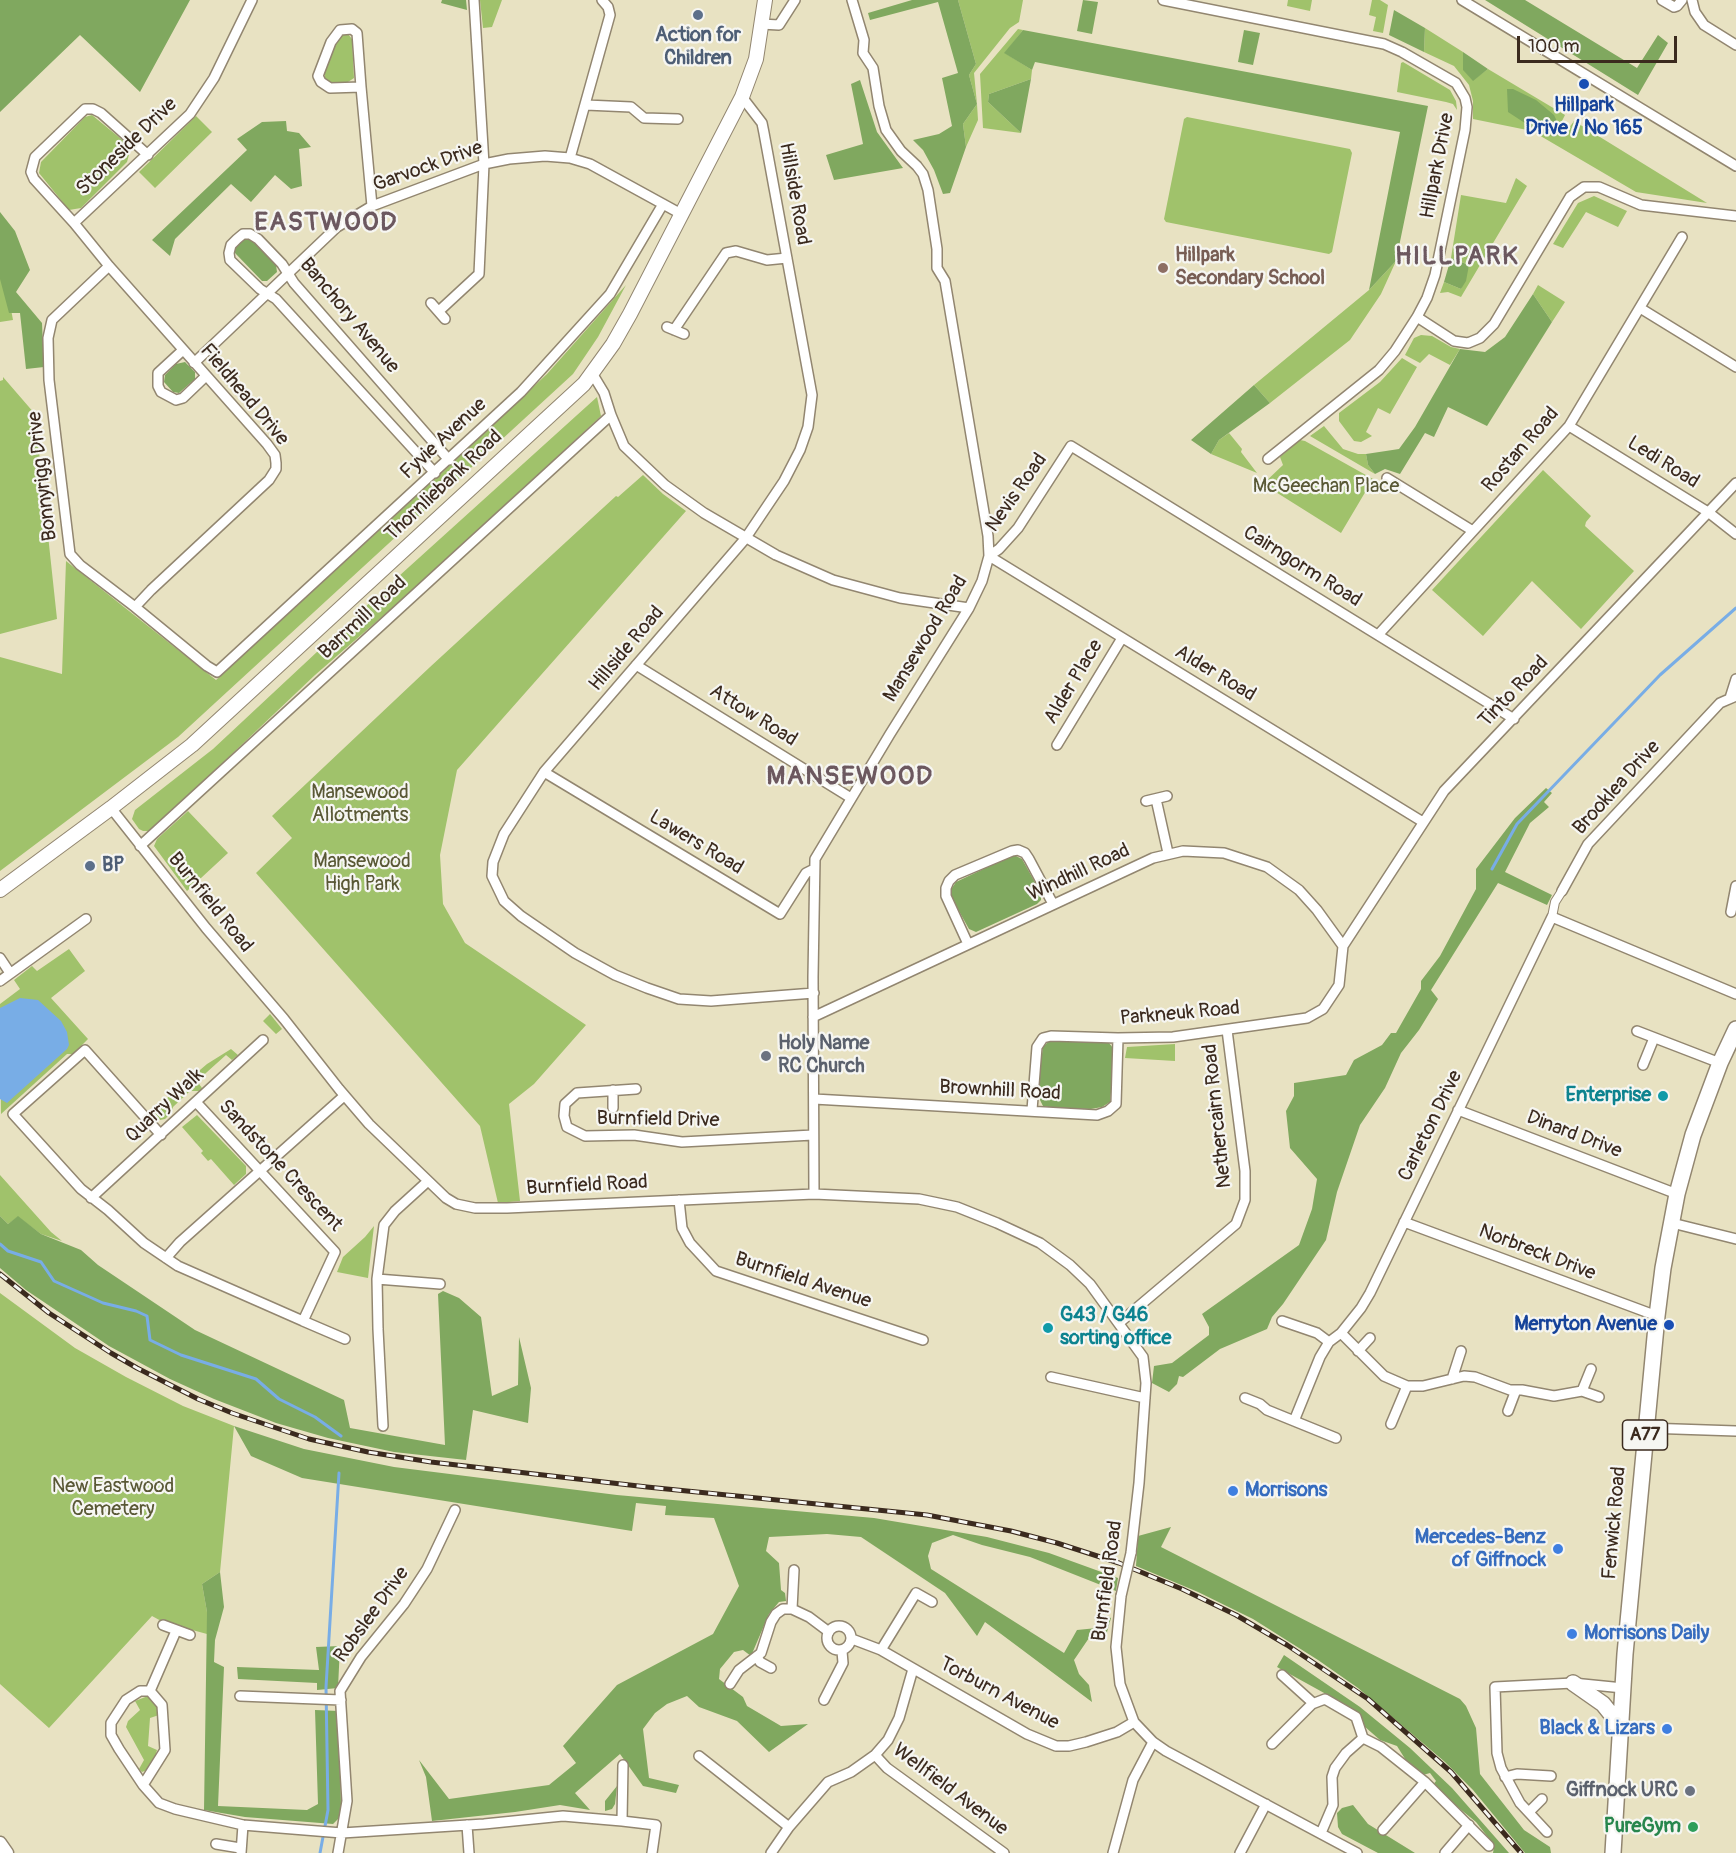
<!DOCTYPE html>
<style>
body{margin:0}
#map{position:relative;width:1736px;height:1853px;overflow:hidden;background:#e8e2c2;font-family:Pangolin,sans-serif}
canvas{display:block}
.scale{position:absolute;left:1517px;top:36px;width:160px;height:27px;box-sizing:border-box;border:3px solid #3b2a1e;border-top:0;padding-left:8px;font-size:18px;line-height:21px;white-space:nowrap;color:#3b2a1e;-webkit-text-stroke:4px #f6f6f2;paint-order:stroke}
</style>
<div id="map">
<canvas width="1736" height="1853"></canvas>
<div class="scale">100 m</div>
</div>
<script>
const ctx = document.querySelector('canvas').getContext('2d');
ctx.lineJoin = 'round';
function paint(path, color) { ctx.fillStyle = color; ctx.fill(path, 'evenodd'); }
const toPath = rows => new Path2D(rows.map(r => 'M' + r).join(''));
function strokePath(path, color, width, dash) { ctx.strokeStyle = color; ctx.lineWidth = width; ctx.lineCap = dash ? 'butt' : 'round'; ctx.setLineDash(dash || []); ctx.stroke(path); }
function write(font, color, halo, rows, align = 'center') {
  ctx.font = font + ' Pangolin,sans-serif'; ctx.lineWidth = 4.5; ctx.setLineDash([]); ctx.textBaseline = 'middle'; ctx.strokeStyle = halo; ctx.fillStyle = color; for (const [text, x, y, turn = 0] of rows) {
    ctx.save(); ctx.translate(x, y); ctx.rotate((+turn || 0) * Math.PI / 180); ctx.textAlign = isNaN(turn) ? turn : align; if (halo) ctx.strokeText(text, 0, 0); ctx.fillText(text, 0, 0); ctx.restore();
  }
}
paint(toPath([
 [480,0,502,0,492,27,483,28],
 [958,0,1023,0,1019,22,1010,28,974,73,977,104,978,120,966,147,963,124,977,104,969,75,976,64],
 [1288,0,1312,0,1310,11,1287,6],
 [1372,0,1380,0,1388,5,1383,33,1373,31,1376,17,1369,15],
 [1425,28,1463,52,1463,69,1473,80,1488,69,1565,115,1561,123,1569,128,1574,121,1707,203,1636,192,1532,131,1473,119,1473,101,1469,85,1454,66,1424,52],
 [1018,29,1023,30,1005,53,1032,70,1031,79,989,94,988,102,1021,133,983,128,980,74],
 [343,33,348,34,352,39,354,78,348,82,328,82,325,79,324,68,338,37],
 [1403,62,1450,90,1456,101,1457,110,1453,104,1446,102,1397,92,1401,63],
 [92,115,126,143,130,151,127,162,81,208,69,210,39,173,41,162,85,117],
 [196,116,212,132,155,188,139,172],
 [1187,117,1350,149,1352,153,1332,252,1329,254,1166,222,1164,219,1184,119],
 [1516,178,1527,186,1461,297,1448,292,1440,293,1444,282,1461,289,1469,265,1451,258,1461,195,1506,203],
 [1594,196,1627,211,1618,227,1586,212,1563,248,1553,244,1578,203],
 [0,250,13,320,0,322],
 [1396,261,1381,294,1350,340,1270,403,1254,385,1369,290],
 [626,285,598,337,573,374,178,737,0,871,0,657,62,674,66,561,216,680,446,469,547,374],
 [1538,285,1565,302,1552,322,1533,294],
 [1421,335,1432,336,1451,347,1460,349,1450,365,1429,354,1420,363,1405,355,1414,338],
 [1402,358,1417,367,1390,414,1378,408,1366,432,1372,436,1361,442,1354,441,1339,421,1339,413,1380,382],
 [3,377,35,414,57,619,0,634,0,381,3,380],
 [597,397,601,416,437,569,315,675,151,831,143,831,139,829,132,819,135,810,213,749,378,595],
 [1324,426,1343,449,1358,454,1366,454,1368,465,1375,474,1310,436],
 [1229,433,1242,449,1241,452,1257,473,1211,454,1219,440],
 [1300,440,1305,441,1373,479,1341,533,1263,484,1283,465,1280,457],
 [1543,470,1591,516,1586,522,1585,526,1634,571,1581,629,1532,581,1483,636,1432,590],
 [643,475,663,494,686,511,457,770,440,855,443,904,465,943,586,1025,534,1084,509,1104,520,1201,498,1203,480,1126,256,873,292,838,272,816,430,667,616,496,618,497],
 [188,811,228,853,187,891,154,846,157,839],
 [69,949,85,971,51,998,88,1039,73,1054,67,1054,1,1114,0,1004,20,989,14,980,32,966,37,971],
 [270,1014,282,1029,276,1034,263,1021],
 [1175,1044,1175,1061,1125,1058,1127,1047],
 [231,1049,238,1055,232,1060,226,1055,197,1081,202,1088,201,1091,190,1091,173,1107,172,1112,165,1119,160,1120,152,1111,207,1064],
 [197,1115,246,1166,246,1174,234,1185,211,1159,208,1161,201,1153,203,1151,182,1127],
 [0,1175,51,1232,62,1241,41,1234,18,1217,8,1224,0,1216],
 [374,1226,368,1278,337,1272,343,1257,365,1237],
 [0,1293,75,1348,126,1377,183,1406,234,1426,220,1572,202,1584,207,1612,207,1634,163,1622,152,1616,49,1728,0,1684],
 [148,1696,156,1702,159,1708,159,1715,150,1718,148,1746,157,1750,154,1761,147,1770,142,1772,139,1769,144,1760,126,1727,128,1721,140,1710,135,1701]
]), '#a0c26b');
paint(toPath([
 [0,0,190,0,140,92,80,35,0,112],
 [442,0,466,0,467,10,441,3],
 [912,0,958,0,976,64,969,75,977,104,963,124,966,147,950,193,943,194,934,170,923,150,913,140,939,134,952,126,942,78,958,73,938,2,870,20,868,13],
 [1083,0,1098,2,1092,34,1077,31],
 [1485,0,1525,0,1637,68,1658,35,1668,43,1638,95],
 [1394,10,1425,28,1424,52,1389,35],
 [1023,30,1428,106,1396,261,1369,290,1400,132,1035,62,1032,70,1004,53],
 [1244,30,1260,33,1253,65,1238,62],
 [1463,52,1488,69,1473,81,1463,70],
 [1031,79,1021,133,988,102,989,94],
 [860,80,877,132,903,168,834,180,826,155,863,144,851,84],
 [1507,89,1513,89,1536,100,1554,115,1562,132,1554,137,1534,129,1508,112],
 [286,121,287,131,299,133,311,147,299,149,302,186,291,189,275,175,251,202,231,184,175,239,170,256,152,240,247,150,237,139,262,122],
 [0,212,15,231,30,270,16,292,42,323,44,367,26,369,20,313,9,313,0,279],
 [243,238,250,238,257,244,276,265,277,272,267,281,262,281,235,253,233,247],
 [1451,258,1469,265,1466,281,1461,289,1444,282],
 [1533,294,1552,322,1487,426,1448,407,1434,437,1425,433,1400,474,1385,469,1375,474,1368,465,1366,454,1399,449,1415,427,1460,349,1485,352,1505,337],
 [185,362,195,372,195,379,179,393,173,392,164,382,165,375,176,364],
 [1254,385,1270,403,1219,440,1211,454,1191,440],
 [1546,788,1552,793,1544,802,1549,807,1530,823,1505,872,1552,895,1547,905,1498,883,1431,990,1438,999,1419,1030,1401,1053,1385,1088,1360,1125,1337,1192,1326,1240,1283,1304,1272,1317,1267,1329,1220,1349,1183,1377,1179,1376,1177,1384,1169,1392,1152,1383,1154,1366,1172,1363,1209,1335,1209,1327,1202,1314,1299,1245,1312,1209,1317,1179,1290,1148,1286,1111,1294,1096,1294,1083,1346,1075,1354,1060,1382,1045,1391,1033,1396,1033,1421,989,1421,981,1440,956,1476,889,1476,869,1515,818],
 [1011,856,1016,856,1022,859,1041,893,1041,900,1037,904,976,932,969,929,951,897,952,888,956,882],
 [1049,1041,1109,1043,1113,1048,1114,1062,1110,1102,1102,1107,1091,1109,1054,1108,1043,1106,1040,1100,1038,1082,1043,1047],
 [0,1216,8,1224,18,1216,41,1234,81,1250,98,1265,195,1330,344,1400,350,1428,445,1445,438,1294,443,1291,459,1298,481,1317,492,1396,518,1385,519,1337,531,1388,528,1423,473,1410,466,1460,394,1452,328,1438,276,1423,214,1399,170,1379,109,1346,26,1290,0,1268],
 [234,1426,304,1449,394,1467,617,1495,874,1518,987,1537,1049,1553,1118,1578,1116,1591,1030,1557,982,1545,953,1535,932,1543,928,1556,931,1569,1064,1653,1077,1630,1097,1628,1104,1615,1111,1618,1105,1639,1089,1638,1074,1660,1079,1674,1089,1685,1092,1702,985,1622,977,1636,945,1593,861,1537,827,1534,769,1537,766,1551,779,1563,781,1590,785,1593,786,1601,779,1602,769,1614,751,1656,743,1650,734,1652,720,1669,719,1679,743,1697,747,1706,781,1726,808,1724,769,1752,737,1721,699,1707,687,1696,667,1704,655,1713,643,1729,649,1778,679,1785,676,1793,643,1786,620,1754,575,1793,590,1810,560,1805,515,1812,432,1821,426,1777,419,1760,449,1799,549,1785,576,1763,563,1746,617,1685,713,1634,739,1586,714,1518,665,1515,666,1506,636,1503,632,1531,302,1478,251,1456],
 [1171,1527,1161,1547,1460,1699,1466,1706,1476,1728,1480,1774,1524,1830,1550,1847,1551,1853,1525,1853,1473,1790,1445,1762,1358,1688,1318,1660,1253,1619,1198,1592,1136,1566,1138,1536],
 [220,1572,224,1607,215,1640,214,1662,224,1667,218,1806,307,1810,318,1804,315,1710,339,1711,341,1805,339,1818,333,1824,245,1817,204,1810,207,1612,202,1584],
 [340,1646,338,1688,317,1690,317,1683,238,1679,237,1667,319,1670,316,1647],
 [1284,1655,1360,1707,1410,1748,1452,1788,1509,1853,1493,1853,1494,1847,1491,1841,1476,1822,1432,1786,1436,1781,1430,1773,1423,1775,1407,1762,1397,1746,1380,1740,1364,1726,1358,1716,1335,1699,1277,1667],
 [617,1786,615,1804,612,1809,605,1811,605,1801],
 [1353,1805,1368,1824,1415,1853,1378,1853,1342,1834,1338,1827,1337,1813,1342,1808]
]), '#80a85f');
paint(toPath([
 [20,998,38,1000,61,1021,67,1032,69,1045,67,1049,7,1103,0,1099,0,1008]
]), '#78ade6');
strokePath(toPath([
 [1492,869,1517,824,1660,675,1736,608],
 [0,1244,8,1251,41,1262,54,1281,103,1303,136,1311,147,1316,150,1340,181,1355,256,1379,279,1399,315,1417,341,1436],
 [320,1853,328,1810,326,1687,339,1473]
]), '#78ade6', 3);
const pedestrian = toPath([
 [1552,917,1555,902,1562,891]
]);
const minor = toPath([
 [1163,0,1384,44,1402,52,1456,83,1465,98,1467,107,1465,130,1435,275,1427,298,1417,317,1395,351,1379,370,1268,459],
 [1462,0,1736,166],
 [1662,0,1674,7,1677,6,1682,0],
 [1692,0,1695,12,1704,25,1736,45],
 [761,24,779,25,795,0],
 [361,87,357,33,352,29,340,30,331,42,318,76,321,82,330,88,361,87,372,206],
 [742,97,762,123,764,133,812,395,808,427,800,450,784,481,745,539,544,772,504,834,493,862,492,876,504,901,521,916,575,953,615,975,647,988,679,999,711,1001,814,993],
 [586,105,631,107,644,118,678,119],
 [570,158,610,15,608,7,602,0],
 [74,223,190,114,214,78,252,0],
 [109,266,52,320,48,338,49,380,70,554,80,565,135,607,207,666,217,672,521,392,610,294,663,204],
 [431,303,445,319],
 [1640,308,1736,367],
 [439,311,479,274,484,164,474,0],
 [1417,317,1454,341,1468,343,1480,338,1494,324,1570,197,1584,187,1599,187,1641,205,1736,216],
 [667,327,684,334],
 [674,330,726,253,736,251,767,260,787,258],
 [183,350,158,373,158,386,161,392,176,400,183,398,206,376],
 [194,363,337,227,372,206,484,164,509,159,545,156,570,158,590,164,683,215],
 [592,373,604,393,611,415,624,446,665,485,704,513,776,555,833,580,900,598,969,608],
 [1569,426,1708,512,1736,534],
 [435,473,276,299,260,289,230,260,229,253,231,245,237,239,243,234,250,234,258,239,282,264,294,283,449,460],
 [1387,478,1473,531],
 [135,607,151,590,269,480,276,469,276,463,275,455,267,444,109,266,74,223,34,179,31,172,35,157,85,109,93,109,101,113,148,155],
 [1378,635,1569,426,1682,237],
 [636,665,851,798],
 [1730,698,1736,679],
 [1057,745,1122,638],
 [544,772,780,914,806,873,814,869],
 [1156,799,1168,853],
 [1146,801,1167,796],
 [111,808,206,928,284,1019,339,1089,369,1124,446,1198,456,1204,475,1208,507,1208,814,1194,919,1199,957,1207,997,1223,1040,1243,1070,1265,1090,1284,1143,1357,1146,1383,1139,1483,1131,1553],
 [1423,822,989,556,999,549,1018,528,1071,446,1514,719],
 [140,846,611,415],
 [1562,891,1588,844,1720,703,1736,696],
 [1731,912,1736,886],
 [968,944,946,896,946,888,949,881,955,875,1012,851,1018,850,1025,853,1029,859,1053,904],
 [1343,946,1444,791,1736,483],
 [0,958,10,973],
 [0,981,86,919],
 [813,1017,1153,858,1183,851,1224,853,1267,867,1299,890,1317,910,1343,946],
 [1637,1031,1720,1063],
 [1643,1065,1654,1038],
 [636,1089,577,1093,565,1104,564,1116,567,1127,585,1136,634,1135,682,1142,813,1135],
 [613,1090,613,1108],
 [814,1099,1097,1115,1108,1111,1116,1104,1118,1038],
 [1032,1110,1037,1047,1043,1038,1051,1036,1118,1038,1173,1037,1307,1018,1323,1009,1339,985,1343,946],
 [1458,1110,1677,1194],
 [161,1135,85,1050,13,1114,81,1189,108,1210,144,1243,178,1266,303,1321,335,1252,196,1102],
 [814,1194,813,977,815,859,890,734,969,608,982,581,989,556,988,536,945,281,937,268,937,249,928,190,923,174,917,166,901,151,886,130,879,106,873,68,863,53,864,40,852,0],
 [91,1198,263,1040],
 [679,1200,682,1228,690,1243,716,1271,923,1340],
 [1404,1222,1657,1316],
 [1672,1223,1736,1239],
 [166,1258,180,1242,344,1096],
 [377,1279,440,1284],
 [303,1321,345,1339],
 [1282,1321,1317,1333,1329,1342],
 [1119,1323,1236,1224,1245,1200,1245,1171,1227,1030],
 [1341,1333,1384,1376,1407,1386,1423,1386,1464,1376,1475,1377,1510,1390,1522,1390,1554,1396,1582,1391,1599,1397],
 [1358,1351,1370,1338],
 [1051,1377,1145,1398],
 [1452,1379,1461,1351],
 [1582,1391,1591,1369],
 [1245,1398,1260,1404,1267,1410,1336,1438],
 [1508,1411,1516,1390],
 [1294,1421,1320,1357,1329,1342,1341,1333,1361,1308,1370,1293,1552,917,1736,994],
 [1391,1424,1407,1386],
 [383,1426,378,1329,377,1279,384,1225,395,1211,428,1181],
 [1646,1428,1736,1431],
 [1121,1596,1116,1647,1120,1684,1134,1722,1153,1742,1166,1751,1357,1853],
 [792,1609,794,1570],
 [163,1625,190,1635],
 '827 1638a12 12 0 1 1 24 0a12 12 0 1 1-24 0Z',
 [176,1631,150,1691,140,1691,126,1700,111,1723,111,1735,119,1749,143,1785,159,1803,175,1809,243,1825,342,1833,484,1824,563,1816,622,1821,656,1825,652,1853],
 [852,1639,881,1650,1027,1734,1056,1746,1069,1746,1086,1742,1117,1732,1134,1722],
 [881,1650,916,1593,932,1602],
 [757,1656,760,1662,771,1668],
 [1282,1675,1313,1703],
 [730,1684,739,1670,761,1653,771,1622,776,1614,783,1609,792,1609,809,1617,829,1632],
 [240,1696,341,1700],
 [824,1700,843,1663,842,1651],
 [1272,1744,1312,1704,1325,1699,1356,1717,1363,1738,1381,1747,1425,1782,1489,1846],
 [875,1755,887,1768,1004,1853],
 [699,1756,789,1827],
 [1505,1777,1517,1774,1551,1776],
 [143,1785,165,1750,162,1705,150,1691],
 [1529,1812,1542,1799],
 [622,1821,623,1765],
 [467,1825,469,1853],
 [1383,1830,1425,1782],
 [1547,1832,1520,1803,1501,1768,1497,1753,1495,1687,1573,1683,1623,1688],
 [1321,1833,1333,1805,1332,1777,1335,1768,1346,1753,1363,1738],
 [216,1844,240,1848],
 [241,1853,243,1825],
 [338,1853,347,1801,340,1691,361,1657,404,1604,427,1569,455,1510],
 [771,1853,789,1827,828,1782,851,1772,875,1755,888,1740,899,1718,913,1669],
 [1113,1853,1133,1780,1153,1742],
 [1240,1853,1266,1804],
 [1445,1853,1469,1825]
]);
const tertiary = toPath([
 [0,1843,7,1853]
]);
const secondary = toPath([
 [0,890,111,808,192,745,584,384,613,344,630,314,742,97,756,59,765,0]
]);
const primary = toPath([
 [1573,1683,1603,1704,1611,1714,1620,1732],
 [1613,1853,1625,1654,1657,1316,1663,1268,1677,1194,1693,1135,1720,1063,1736,1029]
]);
strokePath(pedestrian, '#928670', 10);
strokePath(minor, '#928670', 12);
strokePath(tertiary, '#928670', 15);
strokePath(secondary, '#928670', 16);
strokePath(primary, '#928670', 18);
strokePath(pedestrian, '#fff', 8);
strokePath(minor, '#fff', 9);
strokePath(tertiary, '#fff', 12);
strokePath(secondary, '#fff', 14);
strokePath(primary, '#fff', 15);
const rail = toPath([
 [0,1274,49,1313,111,1353,137,1368,198,1399,232,1413,309,1439,368,1452,431,1462,647,1487,927,1515,1011,1531,1057,1543,1119,1563,1182,1589,1236,1615,1287,1645,1368,1699,1451,1772,1521,1853]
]);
strokePath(rail, '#3b2a1e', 5);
strokePath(rail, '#f6f6f2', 3, [9]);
const minorBridge = toPath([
 [1121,1596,1131,1553]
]);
strokePath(minorBridge, '#928670', 12, []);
strokePath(minorBridge, '#fff', 9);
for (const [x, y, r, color] of [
 [698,15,6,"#5c6f8a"],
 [1584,84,6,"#1a4fb4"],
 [1163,268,6,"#8d6e63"],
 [90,866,6,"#5c6f8a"],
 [766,1056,6,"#6b7280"],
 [1663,1096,6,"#0f9aa8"],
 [1669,1325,6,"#1a4fb4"],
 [1048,1328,6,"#0f9aa8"],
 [1233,1491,6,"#3f7fe0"],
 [1558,1549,6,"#3f7fe0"],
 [1572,1634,6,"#3f7fe0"],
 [1667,1729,6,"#3f7fe0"],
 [1690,1791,6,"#6b7280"],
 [1693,1827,6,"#2e9e5b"]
]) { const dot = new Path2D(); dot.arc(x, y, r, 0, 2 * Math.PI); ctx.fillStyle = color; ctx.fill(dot); strokePath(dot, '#f6f6f2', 2); }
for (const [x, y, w] of [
 [1645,1435,45]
]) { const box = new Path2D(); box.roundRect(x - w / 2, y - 15, w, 30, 4.5); ctx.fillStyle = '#f6f6f2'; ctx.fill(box); strokePath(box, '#3b2a1e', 1.5); }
write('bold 18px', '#3b2a1e', null, [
 ["A77",1645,1435]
]);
write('bold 20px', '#4e5e75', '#f6f6f2', [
 ["Action for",698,36],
 ["Children",698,59],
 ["BP",102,866,"left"]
]);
write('bold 20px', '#164399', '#f6f6f2', [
 ["Hillpark",1584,106],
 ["Drive / No 165",1584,129],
 ["Merryton Avenue",1657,1325,"right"]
]);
write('20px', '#3b2a1e', '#f6f6f2', [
 ["Stoneside Drive",127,147,-44],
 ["Hillpark Drive",1438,166,-79],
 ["Garvock Drive",428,167,-20],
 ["Hillside Road",794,194,80],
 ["Banchory Avenue",349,316,50],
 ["Fieldhead Drive",244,395,50],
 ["Fyvie Avenue",444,439,-43],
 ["Rostan Road",1521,450,-49],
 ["Ledi Road",1663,463,32],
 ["Bonnyrigg Drive",43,476,-97],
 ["Thornliebank Road",444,486,-43],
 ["Nevis Road",1017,493,-55],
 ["Cairngorm Road",1302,567,32],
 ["Barrmill Road",363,618,-43],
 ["Mansewood Road",926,639,-59],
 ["Hillside Road",627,649,-50],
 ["Alder Road",1215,674,31],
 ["Alder Place",1074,682,-59],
 ["Tinto Road",1514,692,-46],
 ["Attow Road",753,716,32],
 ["Brooklea Drive",1617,788,-48],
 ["Lawers Road",696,843,31],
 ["Windhill Road",1079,873,-25],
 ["Burnfield Road",210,903,51],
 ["Parkneuk Road",1180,1014,-5],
 ["Brownhill Road",1000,1091,3],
 ["Quarry Walk",165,1106,-43],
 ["Nethercairn Road",1218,1116,-96],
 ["Burnfield Drive",658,1120,1],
 ["Carleton Drive",1431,1126,-64],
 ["Dinard Drive",1574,1135,21],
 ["Sandstone Crescent",280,1166,47],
 ["Burnfield Road",587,1186,-3],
 ["Norbreck Drive",1537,1253,21],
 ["Burnfield Avenue",803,1281,18],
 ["Fenwick Road",1615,1523,-85],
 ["Burnfield Road",1108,1581,-82],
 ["Robslee Drive",372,1615,-54],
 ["Torburn Avenue",999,1694,28],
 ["Wellfield Avenue",950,1790,37]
]);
write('bold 20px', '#785e54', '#f6f6f2', [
 ["Hillpark",1175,256],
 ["Secondary School",1175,279]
], 'left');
write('20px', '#595835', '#f6f6f2', [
 ["McGeechan Place",1326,487],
 ["Mansewood",360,793],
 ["Allotments",360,816],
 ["Mansewood",362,862],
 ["High Park",362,885],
 ["New Eastwood",113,1487],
 ["Cemetery",113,1510]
]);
write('bold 20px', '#5b616d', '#f6f6f2', [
 ["Holy Name",778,1044],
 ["RC Church",778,1067],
 ["Giffnock URC",1678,1791,"right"]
], 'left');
write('bold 20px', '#0d838f', '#f6f6f2', [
 ["Enterprise",1651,1096],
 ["G43 / G46",1060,1316,"left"],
 ["sorting office",1060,1339,"left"]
], 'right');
write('bold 20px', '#366cbe', '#f6f6f2', [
 ["Morrisons",1245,1491],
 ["Mercedes-Benz",1546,1538,"right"],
 ["of Giffnock",1546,1561,"right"],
 ["Morrisons Daily",1584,1634],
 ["Black & Lizars",1655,1729,"right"]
], 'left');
write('bold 20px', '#27864d', '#f6f6f2', [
 ["PureGym",1681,1827]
], 'right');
ctx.letterSpacing = '1.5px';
write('bold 26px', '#6c585f', '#f6f6f2', [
 ["EASTWOOD",326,223],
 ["HILLPARK",1457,257],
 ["MANSEWOOD",850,777]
]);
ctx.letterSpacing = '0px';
</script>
